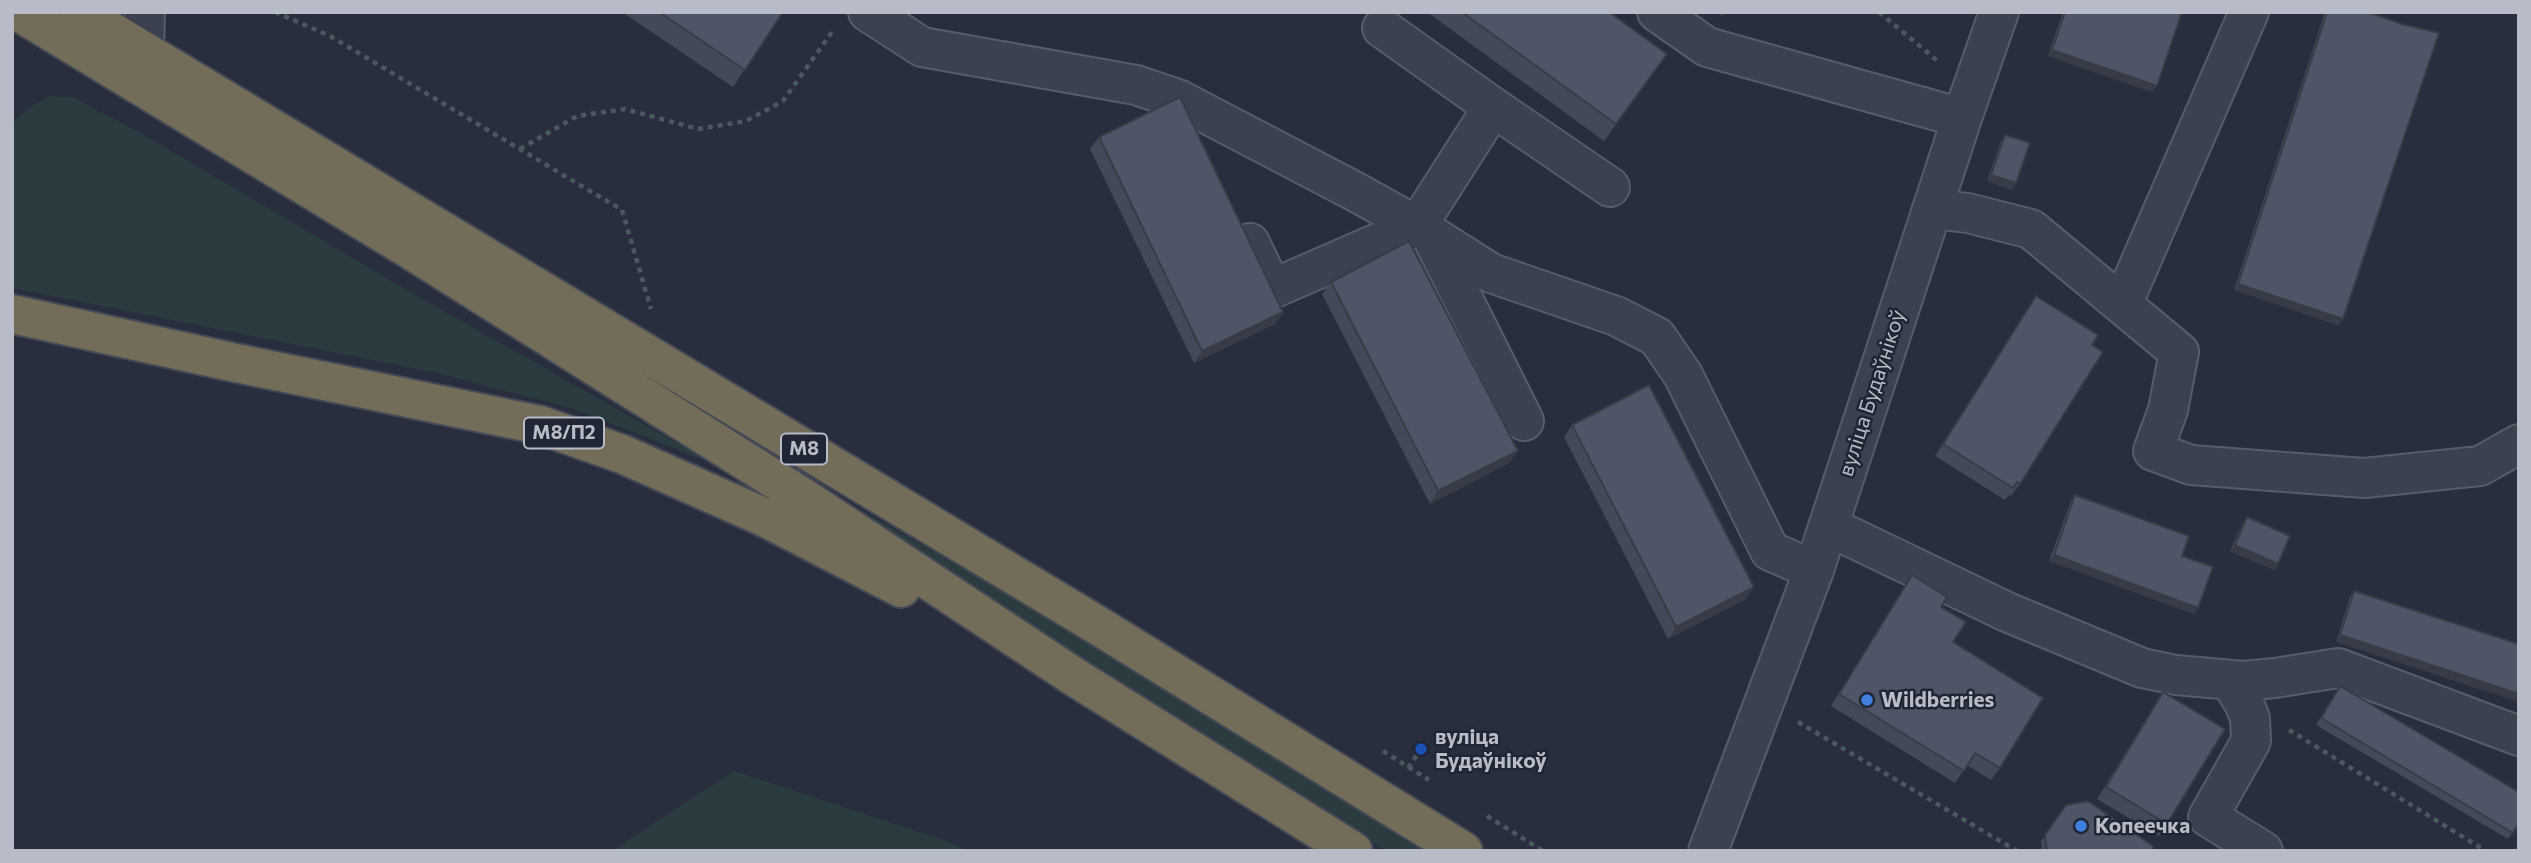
<!DOCTYPE html>
<meta charset="utf-8">
<style>
body{margin:0}
#map{position:relative;width:2531px;height:863px;overflow:hidden;background:#282e3d;font-family:Commissioner,sans-serif}
canvas{display:block}
.frame{position:absolute;inset:0;border:14px solid #b8bcc8;pointer-events:none}
</style>
<div id="map">
<canvas width="2531" height="863"></canvas>
<div class="frame"></div>
</div>
<script>
const ctx = document.querySelector('canvas').getContext('2d');
ctx.lineJoin = 'round';
function paint(path, color) { ctx.fillStyle = color; ctx.fill(path, 'evenodd'); }
const toPath = rows => new Path2D(rows.map(r => 'M' + r).join(''));
function strokePath(path, color, width, dash) { ctx.strokeStyle = color; ctx.lineWidth = width; ctx.lineCap = dash ? 'butt' : 'round'; ctx.setLineDash(dash || []); ctx.stroke(path); }
function write(font, color, halo, rows, align = 'center') {
  ctx.font = font + ' Commissioner,sans-serif'; ctx.lineWidth = 5; ctx.setLineDash([]); ctx.textBaseline = 'middle'; ctx.strokeStyle = halo; ctx.fillStyle = color; for (const [text, x, y, turn = 0] of rows) {
    ctx.save(); ctx.translate(x, y); ctx.rotate((+turn || 0) * Math.PI / 180); ctx.textAlign = isNaN(turn) ? turn : align; if (halo) ctx.strokeText(text, 0, 0); ctx.fillText(text, 0, 0); ctx.restore();
  }
}
paint(toPath([
 [50,96,75,98,154,141,405,289,712,463,574,409,442,374,12,288,12,123,33,105],
 [777,462,1074,632,1427,851,1387,851,1062,649],
 [734,771,943,840,971,851,612,851]
]), '#2b3c40');
const minor = toPath([
 [868,12,922,47,1136,85,1180,100,1354,191,1417,226,1491,273,1616,316,1657,337,1683,375,1770,551,1814,570],
 [1657,12,1707,47,1962,118],
 [1382,28,1493,107],
 [144,50,145,12],
 [1932,209,1968,213,2031,229,2179,352,2168,410,2153,451,2191,465,2364,478,2480,466,2519,444],
 [1431,235,1524,421],
 [1250,243,1272,289,1417,226,1493,107,1610,187],
 [2122,305,2249,12],
 [1828,526,2007,612,2142,668,2176,675,2243,681,2275,678,2338,668,2519,736],
 [2230,680,2244,703,2250,718,2251,741,2208,817,2263,851],
 [1708,851,1814,570,1962,118,1999,12]
]);
const highway = toPath([
 [19,12,411,250,804,498,1073,676,1353,851],
 [79,12,1097,625,1463,851],
 [12,314,236,363,540,425,622,454,766,518,901,588]
]);
strokePath(minor, '#565c68', 42);
strokePath(highway, '#434955', 42);
strokePath(toPath([
 [275,12,330,36,622,210,651,309],
 [1879,12,1940,63],
 [520,149,577,116,625,109,698,129,746,121,783,101,834,29],
 [1798,722,2017,851],
 [2289,730,2486,851],
 [1383,751,1429,780],
 [1408,768,1421,749],
 [1487,816,1543,851]
]), '#4a595e', 4.5, [5, 5]);
strokePath(minor, '#3b414e', 38);
strokePath(highway, '#736c59', 38);
paint(toPath([
 [622,12,783,12,733,87],
 [1427,12,1609,12,1655,71,1604,141],
 [1717,12,1725,12,1722,16],
 [2063,12,2182,12,2157,86,2152,92,2048,56],
 [2325,12,2368,12,2402,24,2343,319,2338,325,2234,290],
 [2005,135,2016,183,2012,190,1987,181,2001,141],
 [1099,137,1283,312,1275,324,1194,363,1090,149],
 [1331,282,1518,451,1509,463,1430,504,1322,294],
 [2036,296,2092,345,2020,484,2011,496,2009,495,2005,500,1935,456],
 [1572,425,1746,599,1668,639,1564,437],
 [2075,495,2182,556,2194,614,2049,561,2071,501],
 [2247,517,2278,564,2274,570,2230,551,2243,523],
 [1912,575,1941,607,2000,768,1991,780,1967,765,1955,783,1831,706],
 [2354,591,2519,644,2336,642,2350,597],
 [2163,692,2167,824,2159,836,2097,799,2155,704],
 [2336,692,2519,823,2508,839,2316,725],
 [2066,805,2153,851,2042,851,2041,841]
]), '#434958');
paint(toPath([
 [2052,50,2157,86,2152,92,2048,56],
 [1991,175,2016,183,2012,190,1987,181],
 [2238,284,2343,319,2338,325,2234,290],
 [1283,312,1275,324,1194,363,1202,351],
 [1518,451,1509,463,1430,504,1438,491],
 [2235,545,2278,564,2274,570,2230,551],
 [2054,555,2198,608,2194,614,2049,561],
 [1754,587,1746,599,1668,639,1676,627],
 [2340,635,2519,694,2519,702,2336,642]
]), '#373c47');
const building = toPath([
 [659,12,783,12,745,70,659,12],
 [1462,12,1609,12,1667,54,1616,124,1462,12],
 [2065,12,2182,12,2157,86,2052,50,2065,12],
 [2327,12,2368,12,2402,24,2439,33,2343,319,2238,284,2327,12],
 [1180,97,1283,312,1202,351,1099,137,1180,97],
 [2005,135,2030,143,2016,183,1991,175,2005,135],
 [1409,241,1518,451,1438,491,1331,282,1409,241],
 [2036,296,2098,335,2092,345,2103,352,2020,484,2017,482,2013,488,1943,444,2036,296],
 [1649,385,1754,587,1676,627,1572,425,1649,385],
 [2075,495,2189,536,2182,556,2213,567,2198,608,2054,555,2075,495],
 [2247,517,2290,536,2278,564,2235,545,2247,517],
 [1912,575,1947,597,1941,607,1966,622,1953,642,2043,698,2000,768,1975,753,1964,771,1839,694,1912,575],
 [2354,591,2519,644,2519,694,2340,635,2354,591],
 [2340,686,2519,792,2519,823,2513,833,2321,718,2340,686],
 [2163,692,2225,729,2167,824,2106,787,2163,692],
 [2088,801,2153,846,2153,851,2047,851,2045,835,2066,805,2088,801]
]);
paint(building, '#4e5566');
strokePath(building, '#373c47', 2);
for (const [x, y, r, color] of [
 [1867,700,7,"#3f7fe0"],
 [1421,749,7,"#1a4fb4"],
 [2081,826,7,"#3f7fe0"]
]) { const dot = new Path2D(); dot.arc(x, y, r, 0, 2 * Math.PI); ctx.fillStyle = color; ctx.fill(dot); strokePath(dot, '#202633', 2.5); }
for (const [x, y, w] of [
 [564,433,80],
 [804,449,46]
]) { const box = new Path2D(); box.roundRect(x - w / 2, y - 15.5, w, 31, 5); ctx.fillStyle = '#202633'; ctx.fill(box); strokePath(box, '#b8bcc8', 2); }
write('bold 19px', '#b8bcc8', null, [
 ["М8/П2",564,433],
 ["М8",804,449]
]);
write('21px', '#b8bcc8', '#202633', [
 ["вуліца Будаўнікоў",1872,393,-72]
]);
write('bold 21px', '#b8bcc8', '#202633', [
 ["Wildberries",1881,700],
 ["вуліца",1435,737],
 ["Будаўнікоў",1435,761],
 ["Копеечка",2095,826]
], 'left');
</script>
